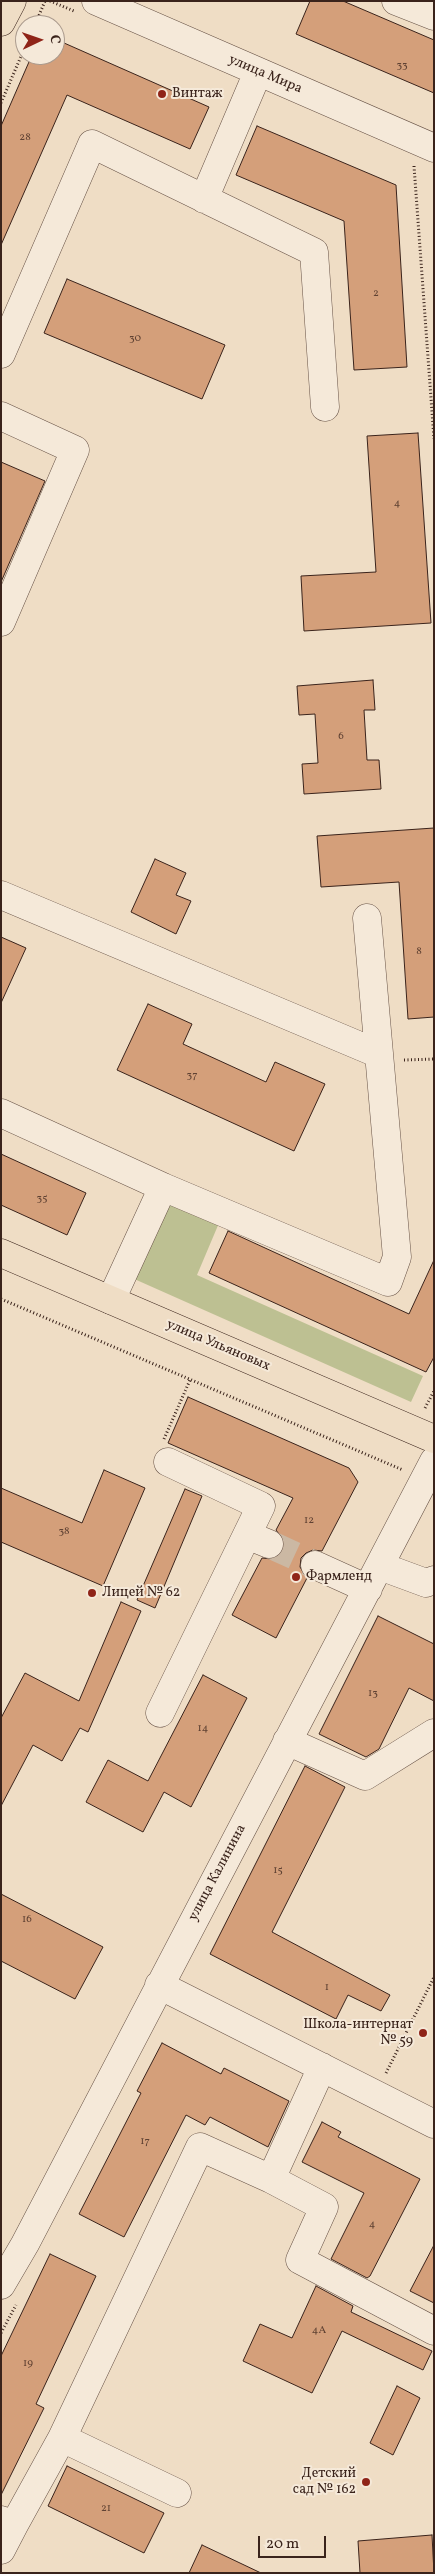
<!DOCTYPE html>
<meta charset="utf-8">
<style>
body{margin:0}
#map{position:relative;width:435px;height:2574px;overflow:hidden;background:#efddc5;font-family:Vollkorn,serif}
canvas{display:block}
.frame{position:absolute;inset:0;border:2px solid #3a231b;pointer-events:none}
.north{position:absolute;left:15px;top:15px;width:50px;height:50px;box-sizing:border-box;background:#f5e9d9;border:1px solid #aa9a8d;border-radius:50%;rotate:87deg;font-size:14px;font-weight:700;line-height:20px;text-align:center;color:#3a231b}
.north::after{content:'';display:block;margin:auto;width:18px;height:22px;background:#8f2418;clip-path:polygon(50% 0,100% 100%,50% 72%,0 100%)}
.scale{position:absolute;left:258px;top:2536px;width:68px;height:22px;box-sizing:border-box;border:2px solid #3a231b;border-top:0;padding-left:6px;font-size:15px;line-height:18px;white-space:nowrap;color:#3a231b;-webkit-text-stroke:4px #f5e9d9;paint-order:stroke}
</style>
<div id="map">
<canvas width="435" height="2574"></canvas>
<div class="frame"></div>
<div class="north">С</div>
<div class="scale">20 m</div>
</div>
<script>
const ctx = document.querySelector('canvas').getContext('2d');
ctx.lineJoin = 'round';
function paint(path, color) { ctx.fillStyle = color; ctx.fill(path, 'evenodd'); }
const toPath = rows => new Path2D(rows.map(r => 'M' + r).join(''));
function strokePath(path, color, width, dash) { ctx.strokeStyle = color; ctx.lineWidth = width; ctx.lineCap = dash ? 'butt' : 'round'; ctx.setLineDash(dash || []); ctx.stroke(path); }
function write(font, color, halo, rows, align = 'center') {
  ctx.font = font + ' Vollkorn,serif'; ctx.lineWidth = 4; ctx.setLineDash([]); ctx.textBaseline = 'middle'; ctx.strokeStyle = halo; ctx.fillStyle = color; for (const [text, x, y, turn = 0] of rows) {
    ctx.save(); ctx.translate(x, y); ctx.rotate((+turn || 0) * Math.PI / 180); ctx.textAlign = isNaN(turn) ? turn : align; if (halo) ctx.strokeText(text, 0, 0); ctx.fillText(text, 0, 0); ctx.restore();
  }
}
paint(toPath([
 [166,1199,219,1223,197,1275,423,1376,411,1402,132,1278]
]), '#bdc092');
const building = toPath([
 [310,1,343,1,434,40,434,93,296,34,310,1],
 [55,39,209,107,190,149,67,95,1,245,1,126,32,55,55,55,55,39],
 [257,126,396,185,407,367,354,370,344,221,236,175,257,126],
 [67,279,225,345,202,399,44,333,67,279],
 [418,433,431,623,304,631,301,576,376,572,367,436,418,433],
 [1,462,45,481,1,582,1,462],
 [373,680,375,710,364,710,367,760,379,760,381,789,304,794,302,764,318,763,315,714,299,715,297,686,373,680],
 [434,828,434,1017,408,1019,399,882,321,887,317,836,434,828],
 [155,859,186,873,176,895,191,901,176,934,131,912,155,859],
 [1,937,26,948,1,1003,1,937],
 [148,1004,192,1024,183,1044,266,1082,275,1062,325,1084,294,1151,117,1070,148,1004],
 [1,1154,86,1193,67,1235,1,1205,1,1154],
 [228,1231,409,1314,434,1260,434,1357,426,1372,209,1273,228,1231],
 [188,1397,349,1468,358,1482,322,1551,313,1550,306,1553,301,1558,300,1567,307,1578,276,1638,232,1615,262,1558,272,1559,279,1556,283,1550,284,1541,276,1530,293,1498,168,1443,188,1397],
 [104,1470,145,1488,103,1586,1,1542,1,1488,82,1523,104,1470],
 [185,1489,202,1496,155,1608,137,1600,185,1489],
 [121,1602,141,1611,88,1732,80,1728,62,1761,33,1745,1,1806,1,1718,25,1673,79,1701,121,1602],
 [378,1616,434,1644,434,1701,409,1688,379,1749,366,1757,319,1734,378,1616],
 [203,1675,247,1698,191,1807,164,1792,143,1832,86,1802,108,1760,148,1781,203,1675],
 [305,1766,345,1787,272,1932,390,1995,381,2011,348,1995,336,2019,210,1954,305,1766],
 [1,1894,103,1947,75,1999,1,1961,1,1894],
 [162,2043,221,2074,224,2068,289,2101,268,2147,210,2117,205,2125,186,2115,124,2237,79,2214,141,2093,137,2091,162,2043],
 [322,2122,341,2132,338,2137,420,2179,370,2276,367,2278,331,2259,364,2193,302,2162,322,2122],
 [434,2245,434,2303,410,2291,434,2245],
 [50,2254,96,2276,36,2404,44,2408,1,2495,1,2356,50,2254],
 [316,2286,353,2306,351,2312,432,2351,423,2370,342,2331,312,2393,243,2361,260,2324,292,2338,316,2286],
 [397,2386,420,2398,393,2455,370,2443,397,2386],
 [67,2466,164,2513,144,2553,48,2506,67,2466],
 [432,2535,434,2573,360,2573,358,2541,432,2535],
 [202,2545,261,2573,189,2573,202,2545]
]);
paint(building, '#d49f7a');
strokePath(building, '#3a231b', 1);
strokePath(toPath([
 [269,1544,315,1565]
]), '#cbb8a3', 28, [28, 14]);
const minor = toPath([
 [96,1,434,148],
 [396,1,434,16],
 [204,199,258,72],
 [1,354,92,144,314,252,325,407],
 [1,416,75,450,1,622],
 [1,895,379,1054],
 [1,1113,163,1187,111,1300],
 [163,1187,388,1282,397,1257,367,918],
 [247,1535,269,1544],
 [315,1565,368,1589],
 [380,1566,426,1583,434,1580],
 [160,1713,261,1506,168,1462],
 [287,1741,365,1776,434,1733],
 [159,1985,434,2124],
 [322,2067,271,2179,324,2207,300,2260,434,2331],
 [1,2285,25,2244,434,1461],
 [62,2438,200,2147,271,2179],
 [1,2520,14,2525,62,2438,177,2493],
 [1,2550,14,2525]
]);
const major = toPath([
 [1,22,12,1],
 [1,1253,434,1439]
]);
strokePath(minor, '#675246', 29);
strokePath(major, '#3a231b', 29);
strokePath(toPath([
 [50,1,74,11],
 [35,25,45,1],
 [1,103,25,47],
 [414,166,434,439],
 [404,1060,434,1059],
 [1,1299,403,1470],
 [425,1408,434,1391],
 [164,1439,190,1380],
 [386,2073,434,1977],
 [1,2333,16,2305]
]), '#3a231b', 3, [1, 2.5]);
strokePath(minor, '#f5e9d9', 28);
strokePath(major, '#efddc5', 28);
for (const [x, y, r, color] of [
 [162,94,5,"#8f2418"],
 [296,1577,5,"#8f2418"],
 [92,1593,5,"#8f2418"],
 [423,2033,5,"#8f2418"],
 [366,2482,5,"#8f2418"]
]) { const dot = new Path2D(); dot.arc(x, y, r, 0, 2 * Math.PI); ctx.fillStyle = color; ctx.fill(dot); strokePath(dot, '#f5e9d9', 2); }
write('11px', '#604233', null, [
 ["33",402,66],
 ["28",25,138],
 ["2",376,294],
 ["30",135,339],
 ["4",397,504],
 ["6",341,737],
 ["8",419,952],
 ["37",192,1076],
 ["35",42,1199],
 ["12",309,1521],
 ["38",64,1532],
 ["13",373,1694],
 ["14",203,1729],
 ["15",278,1871],
 ["16",27,1920],
 ["1",327,1988],
 ["17",145,2142],
 ["4",372,2225],
 ["4А",319,2331],
 ["19",28,2364],
 ["21",106,2509]
]);
write('14px', '#3a231b', '#f5e9d9', [
 ["улица Мира",265,75,23],
 ["улица Ульяновых",218,1346,23],
 ["улица Калинина",218,1873,-62]
]);
write('14px', '#3a231b', '#f5e9d9', [
 ["Винтаж",172,94],
 ["Фармленд",306,1577],
 ["Лицей № 62",102,1593],
 ["Школа-интернат",413,2025,"right"],
 ["№ 59",413,2041,"right"],
 ["Детский",356,2474,"right"],
 ["сад № 162",356,2490,"right"]
], 'left');
</script>
